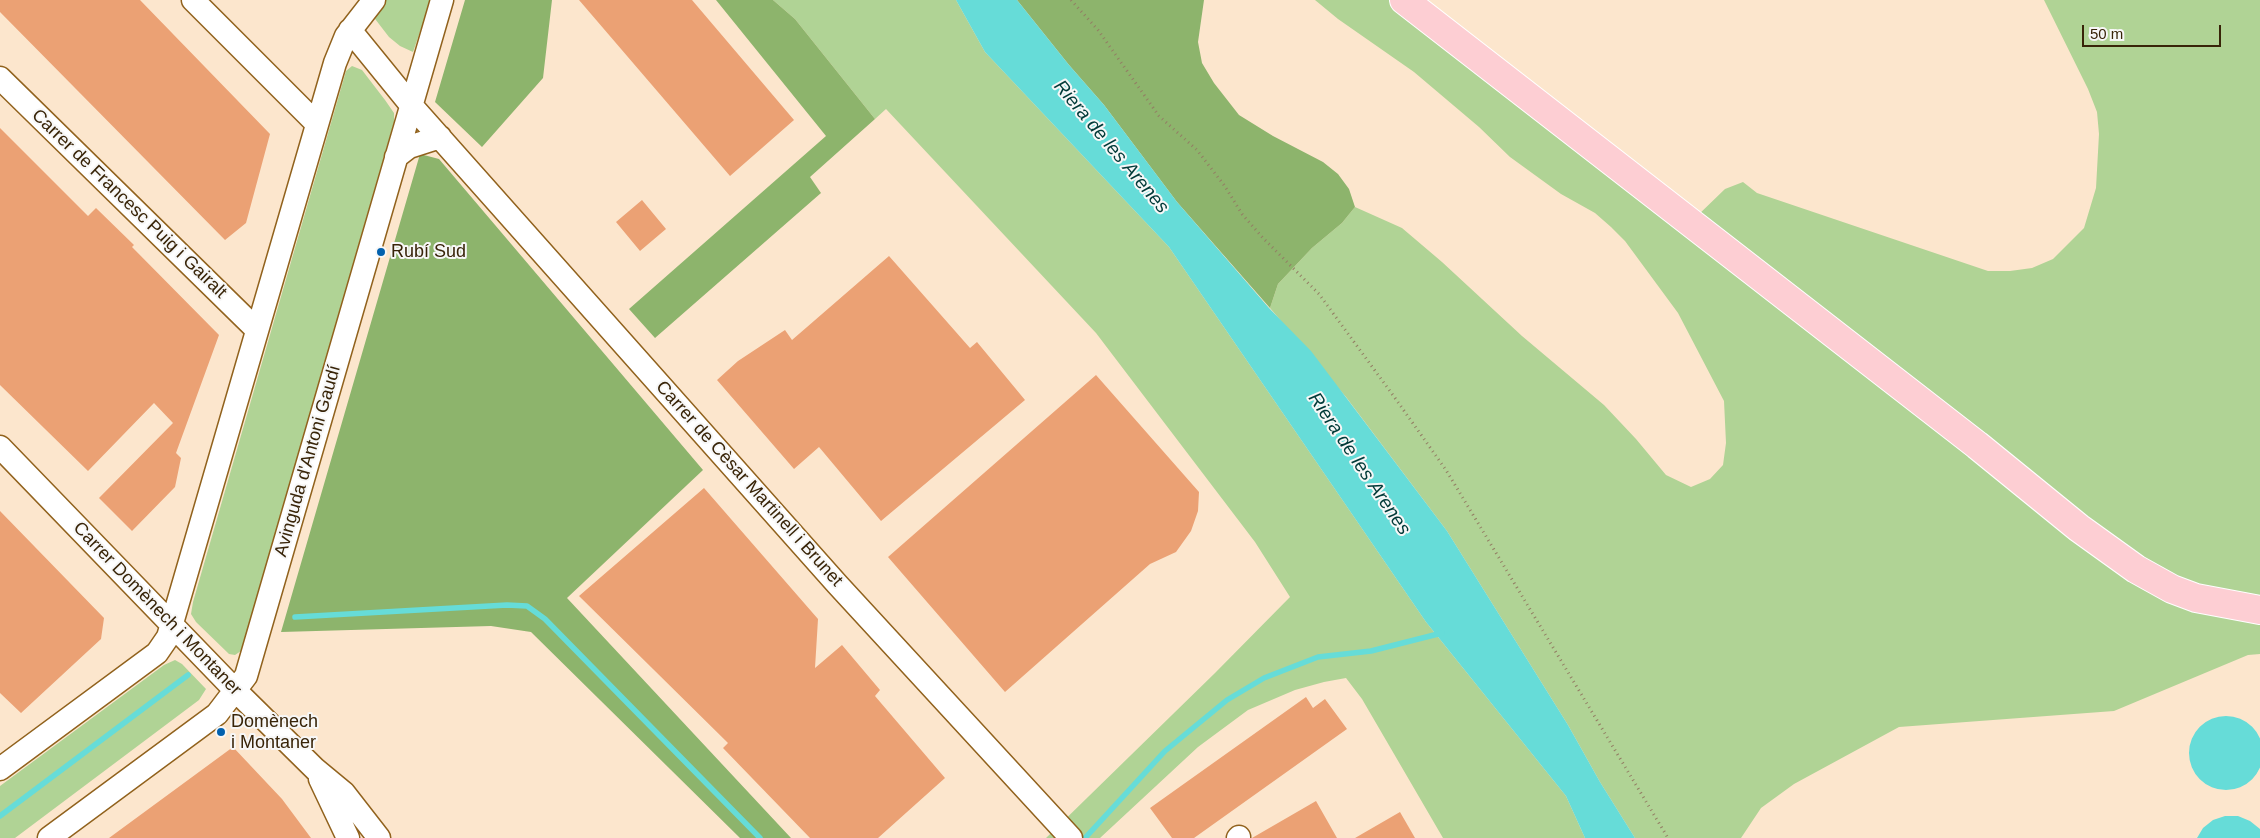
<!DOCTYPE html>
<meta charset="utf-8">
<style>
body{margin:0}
#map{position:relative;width:2260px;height:838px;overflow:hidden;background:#fce6cd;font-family:Arial,sans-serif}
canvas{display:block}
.scale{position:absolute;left:2082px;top:25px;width:139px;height:22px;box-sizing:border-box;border:2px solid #382408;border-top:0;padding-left:6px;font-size:15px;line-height:18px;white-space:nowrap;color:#382408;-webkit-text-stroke:4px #f7f7f7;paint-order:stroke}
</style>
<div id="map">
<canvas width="2260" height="838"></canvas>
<div class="scale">50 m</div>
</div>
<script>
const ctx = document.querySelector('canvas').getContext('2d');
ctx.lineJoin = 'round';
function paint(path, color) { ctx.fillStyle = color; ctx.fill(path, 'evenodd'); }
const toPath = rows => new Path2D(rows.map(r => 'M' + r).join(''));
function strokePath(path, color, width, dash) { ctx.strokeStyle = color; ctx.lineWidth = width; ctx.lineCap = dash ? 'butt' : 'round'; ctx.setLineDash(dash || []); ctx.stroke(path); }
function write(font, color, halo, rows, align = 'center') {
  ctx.font = font + ' Arial,sans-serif'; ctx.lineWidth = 4; ctx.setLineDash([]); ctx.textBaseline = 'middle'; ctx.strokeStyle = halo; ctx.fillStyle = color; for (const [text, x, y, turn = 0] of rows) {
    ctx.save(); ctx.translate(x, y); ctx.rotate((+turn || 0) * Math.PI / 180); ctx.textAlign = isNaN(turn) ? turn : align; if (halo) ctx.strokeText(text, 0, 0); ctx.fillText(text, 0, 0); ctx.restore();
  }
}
paint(toPath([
 [385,0,431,0,413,52,400,46,389,37,372,15],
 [773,0,956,0,985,52,1169,247,1426,622,1566,796,1585,838,1443,838,1362,699,1346,678,1324,682,1295,690,1248,710,1198,747,1100,838,1046,838,1215,673,1290,597,1255,542,1096,333,886,109,875,119,795,19],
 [1315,0,1419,0,1695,218,1725,189,1743,182,1757,193,1988,271,2010,271,2032,268,2053,259,2084,228,2096,188,2099,134,2097,112,2088,89,2044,0,2260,0,2260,654,2248,655,2114,711,1899,727,1794,784,1761,808,1741,838,1635,838,1600,782,1568,725,1447,531,1346,397,1270,308,1278,284,1312,248,1342,223,1355,207,1402,228,1442,262,1522,336,1604,405,1636,439,1666,475,1691,487,1710,479,1723,465,1726,443,1724,401,1678,313,1625,241,1611,227,1595,213,1561,194,1510,157,1479,127,1414,72,1338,19],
 [352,66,362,70,385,100,394,113,394,122,241,651,235,655,229,654,196,622,191,614,193,602,346,71],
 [175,660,182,664,206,689,199,700,15,838,0,838,0,786,164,665]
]), '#b0d395');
paint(toPath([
 [465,0,552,0,543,78,482,147,435,102],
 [716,0,773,0,795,19,875,119,810,177,821,193,655,338,629,309,826,136],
 [1017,0,1204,0,1198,42,1202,63,1214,83,1239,115,1273,136,1323,162,1338,174,1349,189,1355,207,1342,223,1312,248,1278,284,1270,308,1177,202,1104,105,1069,65],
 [420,154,439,159,703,470,567,598,791,838,740,838,531,632,491,626,281,632]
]), '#8db46c');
paint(toPath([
 [956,0,1017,0,1069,65,1104,105,1177,202,1269,308,1311,351,1447,531,1568,725,1600,782,1635,838,1585,838,1566,796,1426,622,1169,247,985,52],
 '2189 753a37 37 0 1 1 74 0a37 37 0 1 1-74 0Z',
 [2225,816,2238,816,2250,821,2260,829,2260,838,2197,838,2203,828,2213,820]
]), '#66dcd8');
strokePath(toPath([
 [295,617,507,605,527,606,545,619,760,838],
 [0,816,188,675],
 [1085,838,1165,751,1227,700,1264,678,1318,657,1371,651,1442,633]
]), '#66dcd8', 5.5);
paint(toPath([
 [0,0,140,0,270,134,246,223,225,240,0,12],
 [579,0,692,0,794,120,730,176],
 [0,128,88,216,96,208,134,245,132,247,219,335,176,453,181,458,175,487,132,531,99,498,173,423,154,403,88,471,0,385],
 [642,200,666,229,640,251,616,222],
 [889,256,970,348,977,342,1025,400,881,521,819,447,794,469,717,380,738,361,785,330,792,340],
 [1096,375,1199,492,1198,511,1191,531,1176,552,1150,564,1005,692,888,557],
 [704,488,818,619,815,668,842,645,880,690,875,696,945,778,878,838,810,838,723,748,728,743,579,596],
 [0,511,104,618,101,639,21,713,0,693],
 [1306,697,1313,708,1325,699,1347,729,1194,838,1172,838,1150,808],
 [233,747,282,799,311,838,109,838],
 [1316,801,1337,838,1252,838],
 [1400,812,1415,838,1355,838]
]), '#eba174');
const minor = toPath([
 [193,0,317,124],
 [350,30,411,105,837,584,1071,838],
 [0,78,257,330],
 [396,157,409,147,440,137],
 [0,447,235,690,315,769,344,793,379,838],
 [0,769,157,653,168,637,335,63,346,36,374,0],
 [320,779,348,838],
 [49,838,217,714,246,676,442,0],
 [1238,838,1239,837]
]);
const major = toPath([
 [1404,0,1977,445,2079,528,2136,569,2172,589,2196,598,2260,610]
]);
strokePath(minor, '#91621d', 25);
strokePath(major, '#fff', 30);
strokePath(toPath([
 [1071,0,1098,30,1159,116,1197,150,1224,185,1242,214,1263,238,1319,294,1395,398,1446,470,1668,838]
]), '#937e64', 3, [1, 4]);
strokePath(minor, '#fff', 22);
strokePath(major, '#fdced3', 28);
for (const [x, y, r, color] of [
 [381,252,5,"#0261ae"],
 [221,732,5,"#0261ae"]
]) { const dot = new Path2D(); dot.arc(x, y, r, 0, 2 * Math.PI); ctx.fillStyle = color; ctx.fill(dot); strokePath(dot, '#f7f7f7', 2); }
write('18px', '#382408', '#f7f7f7', [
 ["Carrer de Francesc Puig i Gairalt",129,204,44],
 ["Avinguda d'Antoni Gaudí",308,461,-74],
 ["Carrer de Cèsar Martinell i Brunet",749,484,48],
 ["Carrer Domènech i Montaner",157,609,46]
]);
write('18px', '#382408', '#f7f7f7', [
 ["Rubí Sud",391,252],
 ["Domènech",231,722],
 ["i Montaner",231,743]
], 'left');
write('italic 19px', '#003a38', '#f7f7f7', [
 ["Riera de les Arenes",1111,147,50],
 ["Riera de les Arenes",1359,464,56]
]);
</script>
